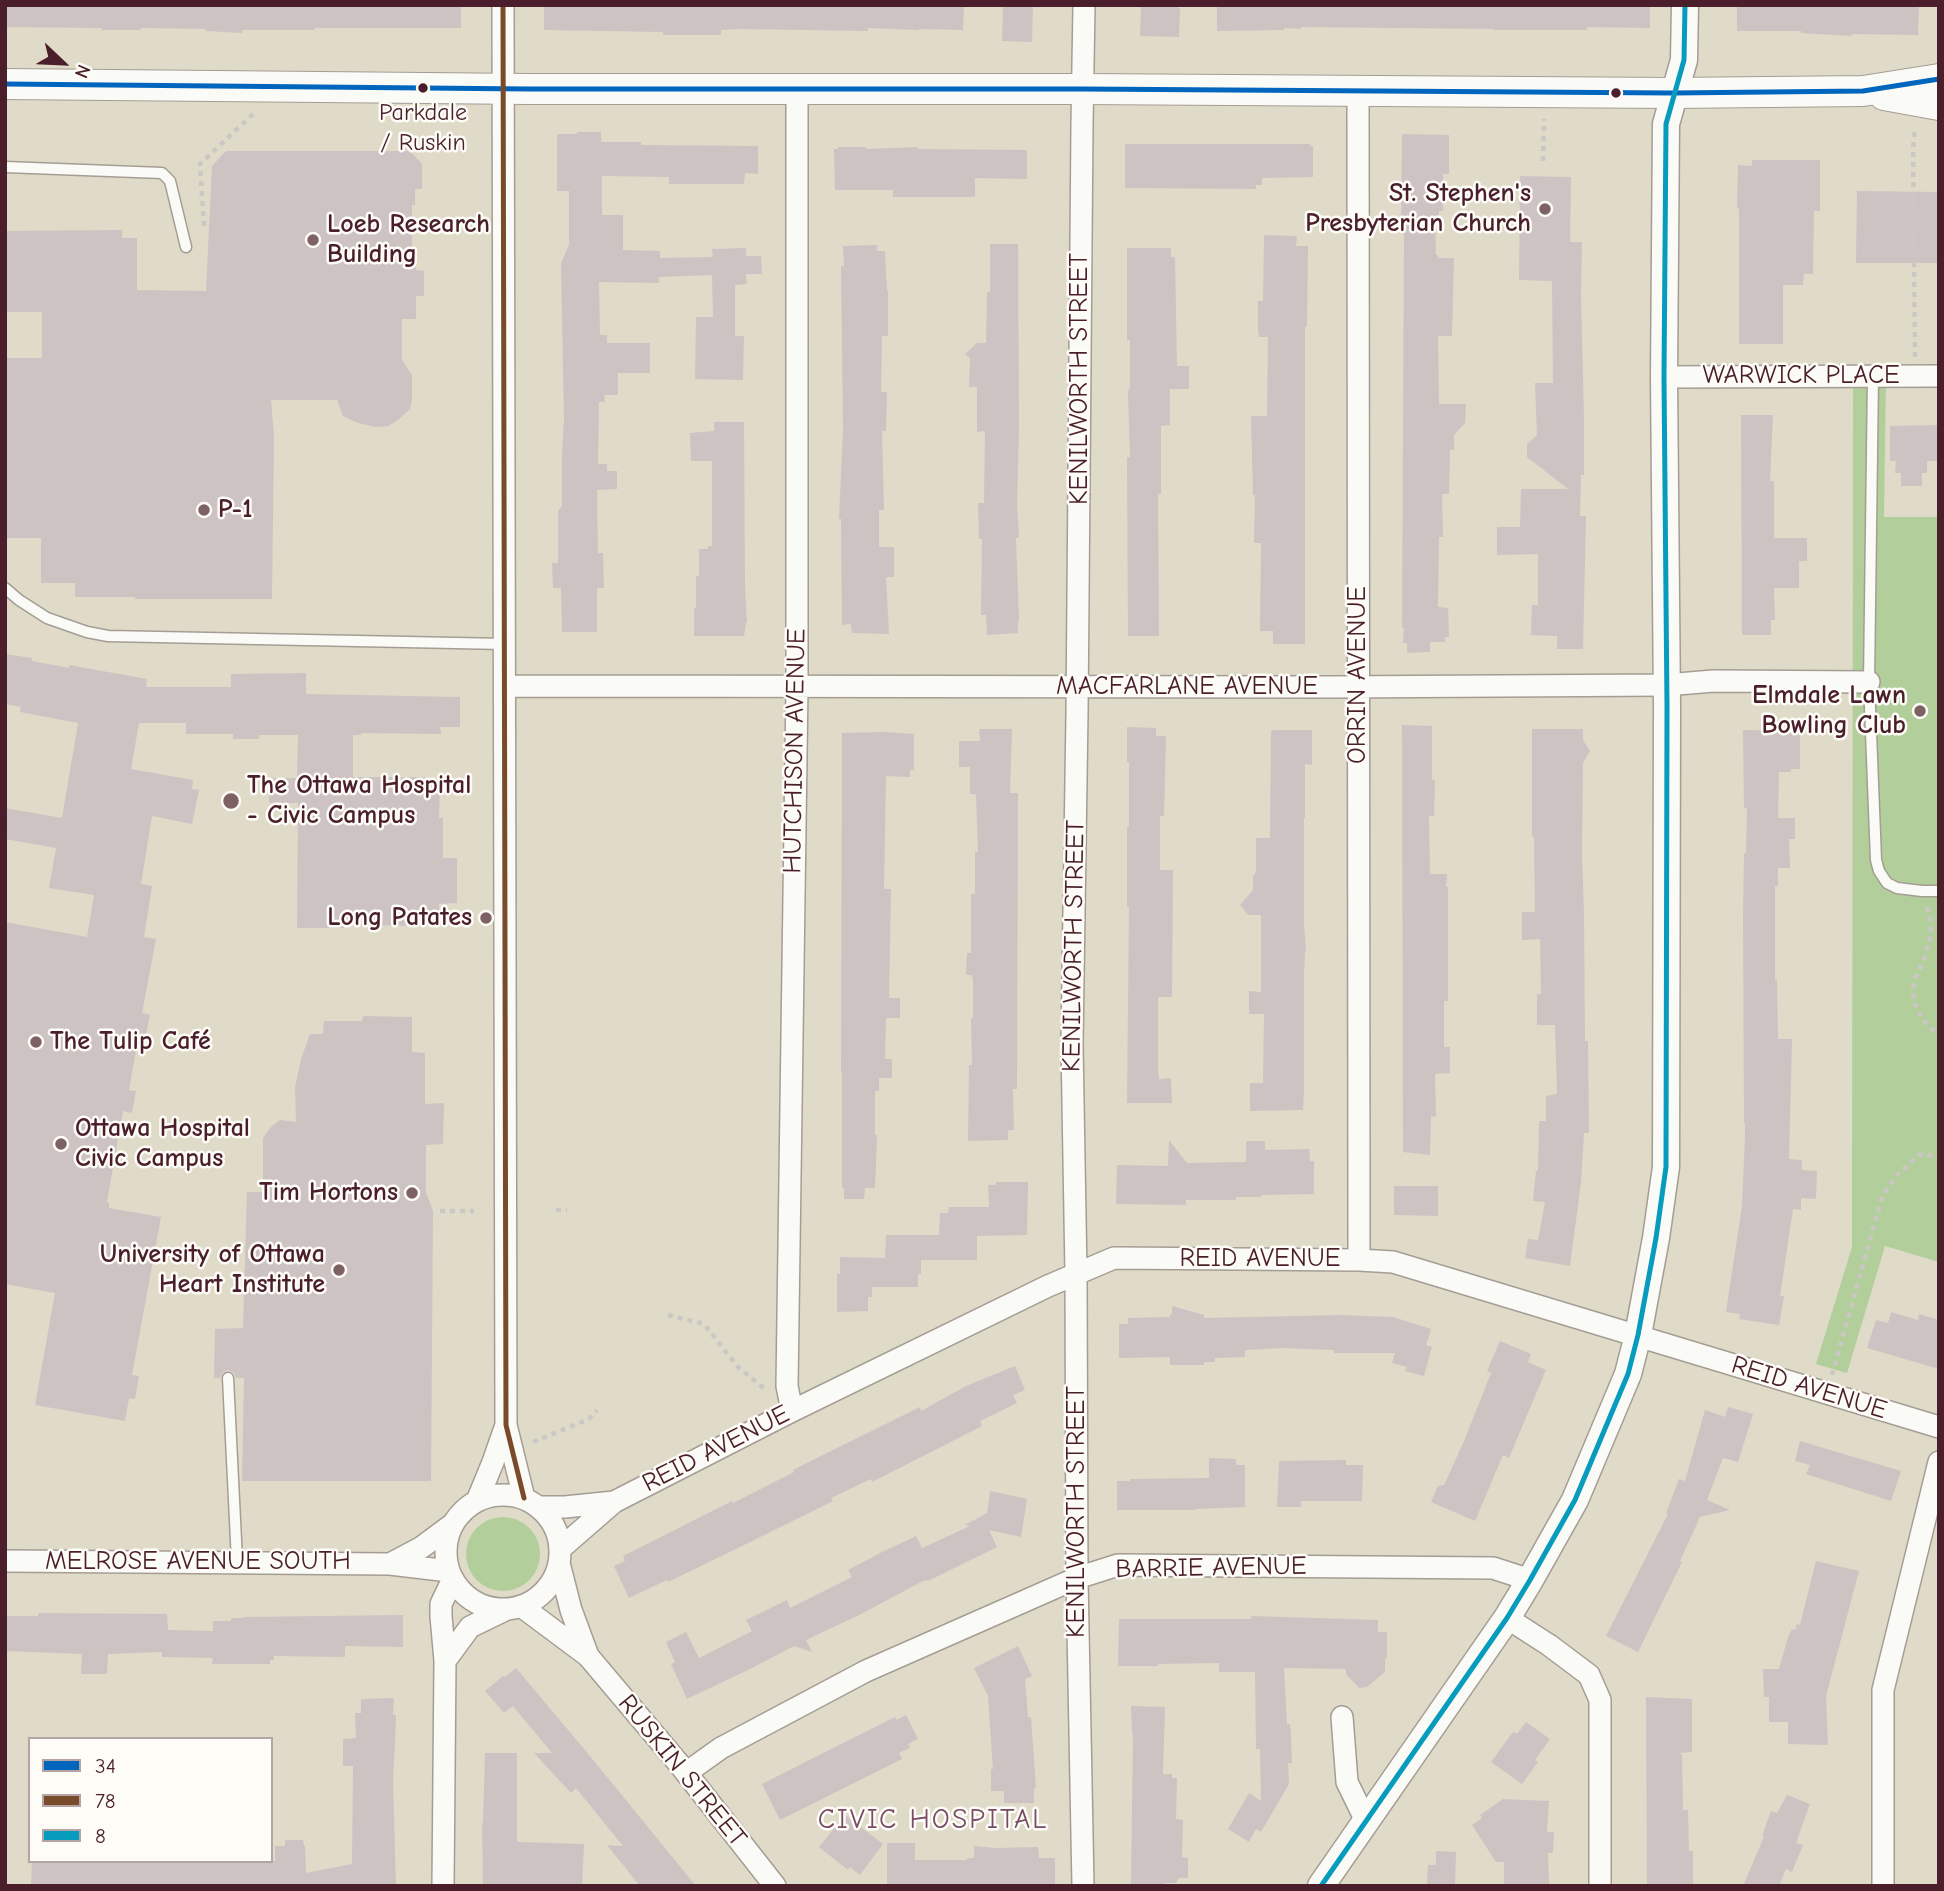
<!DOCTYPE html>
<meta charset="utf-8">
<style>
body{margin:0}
#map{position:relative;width:1944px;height:1891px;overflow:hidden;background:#dfdbc8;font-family:"Comic Neue",sans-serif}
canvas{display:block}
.frame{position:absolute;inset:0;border:7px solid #4a1f2b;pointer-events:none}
.legend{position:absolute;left:28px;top:1737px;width:245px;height:126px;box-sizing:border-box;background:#fdfcf7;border:2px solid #b5a4a5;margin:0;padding:9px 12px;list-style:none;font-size:21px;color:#4a1f2b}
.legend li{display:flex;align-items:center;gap:14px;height:35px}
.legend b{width:35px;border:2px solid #b5a4a5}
.north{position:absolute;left:28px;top:28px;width:70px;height:70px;-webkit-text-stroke:5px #fdfcf7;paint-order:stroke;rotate:113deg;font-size:19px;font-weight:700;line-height:28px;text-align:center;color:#4a1f2b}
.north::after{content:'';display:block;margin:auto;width:24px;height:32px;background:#4a1f2b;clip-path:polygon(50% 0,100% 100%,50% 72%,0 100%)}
</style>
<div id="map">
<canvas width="1944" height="1891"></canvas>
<div class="frame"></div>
<ul class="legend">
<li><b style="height:9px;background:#0065bd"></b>34</li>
<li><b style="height:9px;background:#7a4b2a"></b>78</li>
<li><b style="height:9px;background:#079bbe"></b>8</li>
</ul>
<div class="north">N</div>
</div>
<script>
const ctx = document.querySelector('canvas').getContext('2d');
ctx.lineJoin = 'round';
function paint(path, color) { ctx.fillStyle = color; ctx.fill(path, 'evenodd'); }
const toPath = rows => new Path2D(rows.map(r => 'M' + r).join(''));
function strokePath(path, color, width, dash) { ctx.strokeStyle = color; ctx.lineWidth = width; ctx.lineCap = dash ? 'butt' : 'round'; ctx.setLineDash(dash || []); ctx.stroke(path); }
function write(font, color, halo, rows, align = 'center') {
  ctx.font = font + ' "Comic Neue",sans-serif'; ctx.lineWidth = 5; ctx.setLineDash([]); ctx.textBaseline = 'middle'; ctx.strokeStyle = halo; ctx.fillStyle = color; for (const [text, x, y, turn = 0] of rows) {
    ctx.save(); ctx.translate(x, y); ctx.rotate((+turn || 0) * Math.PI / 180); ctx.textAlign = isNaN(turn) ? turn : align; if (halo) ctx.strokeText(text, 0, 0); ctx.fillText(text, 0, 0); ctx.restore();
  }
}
paint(toPath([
 [1853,376,1886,376,1884,517,1939,517,1939,1262,1885,1246,1847,1373,1816,1364,1852,1247],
 '466 1554a37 37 0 1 1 74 0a37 37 0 1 1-74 0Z'
]), '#b2ce9b');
paint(toPath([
 [5,5,461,5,461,28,315,28,314,30,242,30,242,33,206,31,206,29,141,28,141,30,102,30,102,28,5,27],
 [544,5,964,5,963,30,919,29,919,30,868,28,868,31,740,29,721,30,721,35,663,35,663,32,544,30],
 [1003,5,1033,5,1032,42,1002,41],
 [1141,5,1178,5,1178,8,1180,8,1179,37,1140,36],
 [1650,5,1650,28,1587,27,1587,30,1494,30,1494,29,1301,27,1301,29,1284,28,1284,30,1217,31,1217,6,1220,5],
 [1737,5,1919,5,1918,35,1852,34,1851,36,1801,33,1801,31,1737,31],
 [577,132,601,132,601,142,641,142,641,145,758,146,758,174,745,173,744,184,669,184,669,177,602,176,602,215,623,215,623,250,660,251,660,258,713,257,712,249,746,248,746,256,761,256,762,274,746,274,747,284,735,285,735,336,744,336,743,380,695,379,696,317,713,317,712,275,659,277,659,283,599,282,600,335,607,335,607,343,650,343,650,373,618,373,618,395,604,395,605,402,599,402,598,464,607,464,607,471,617,471,617,489,597,490,598,553,603,553,604,588,597,588,597,632,562,632,561,588,553,588,552,563,558,563,558,511,562,506,562,452,564,420,561,263,569,245,569,191,557,191,557,134,577,134],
 [1402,134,1449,135,1449,174,1443,174,1443,211,1439,211,1439,219,1435,219,1436,255,1438,255,1438,258,1454,258,1452,336,1438,336,1439,404,1466,404,1465,423,1454,435,1454,450,1450,450,1449,494,1442,494,1443,537,1439,537,1438,607,1448,608,1449,637,1445,637,1445,642,1430,642,1430,652,1407,653,1407,643,1403,643,1404,628,1402,628,1404,234,1401,234],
 [1125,144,1310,144,1310,146,1313,146,1313,177,1262,178,1262,185,1256,185,1256,189,1125,188],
 [838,147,866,147,866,149,918,147,918,149,1027,150,1027,179,975,178,975,197,893,197,893,190,835,190,834,149,838,149],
 [226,151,410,151,422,164,422,189,415,189,415,205,412,205,412,251,416,251,416,270,424,271,424,296,416,296,416,319,402,319,402,360,412,375,412,401,410,409,398,420,388,426,376,427,358,423,343,416,337,400,271,400,274,435,272,599,135,599,135,597,75,597,75,583,41,583,41,538,5,538,5,358,42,358,42,312,5,312,5,231,122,230,122,238,137,238,137,290,206,291,212,166],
 [1752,160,1820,160,1820,211,1814,211,1813,274,1804,274,1803,285,1783,285,1783,344,1739,344,1739,209,1737,208,1738,165,1752,166],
 [1520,176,1571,177,1570,242,1582,242,1581,295,1584,419,1584,475,1581,475,1580,516,1586,516,1583,649,1557,649,1557,636,1531,635,1532,605,1538,605,1538,554,1497,555,1497,527,1520,527,1521,489,1568,489,1527,457,1527,444,1537,435,1535,383,1553,383,1552,281,1519,280],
 [1857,191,1939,192,1939,263,1856,263],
 [1264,235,1297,236,1296,246,1308,246,1307,326,1305,327,1305,644,1273,644,1273,631,1260,631,1261,543,1254,543,1255,495,1253,495,1251,416,1267,416,1268,337,1259,337,1258,329,1258,301,1263,301],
 [990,244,1018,244,1019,427,1017,505,1019,538,1016,538,1019,621,1018,621,1018,633,987,635,986,615,981,615,982,539,979,539,978,503,984,503,985,431,977,432,977,387,969,387,970,358,965,354,977,343,986,343,987,292,990,292],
 [877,245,877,251,885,251,887,291,888,291,888,336,882,336,881,392,887,392,886,431,882,431,884,510,879,510,879,547,894,547,894,577,886,577,889,634,852,633,851,624,842,625,841,519,839,519,843,431,841,266,844,266,843,246],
 [1127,248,1171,248,1171,257,1175,257,1177,366,1189,366,1189,389,1170,389,1170,425,1161,426,1161,494,1158,494,1159,636,1128,636,1127,457,1130,457,1128,392,1130,387,1130,340,1127,340],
 [1741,415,1773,415,1770,481,1774,481,1774,538,1807,538,1807,561,1799,561,1799,588,1774,588,1775,620,1771,620,1771,635,1742,635],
 [714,422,744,422,745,588,747,622,746,622,744,636,694,636,694,608,696,608,696,576,699,576,699,549,708,549,708,546,712,546,712,461,691,461,690,433,714,431],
 [1939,425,1939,461,1927,461,1927,473,1922,473,1922,486,1901,486,1901,473,1895,473,1896,461,1890,461,1890,426],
 [5,654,32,658,32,661,69,668,69,665,147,679,146,687,231,687,231,674,306,673,306,694,460,697,460,727,440,727,441,734,361,733,361,735,353,735,353,777,425,777,425,790,440,790,439,818,443,818,443,858,457,858,457,903,439,904,439,926,344,925,344,928,297,928,298,803,269,803,269,778,297,778,298,735,259,735,259,739,233,739,233,734,186,734,186,723,139,723,131,769,193,780,192,789,199,790,192,824,152,816,141,884,152,886,144,937,156,939,142,1013,150,1015,146,1035,139,1034,129,1090,136,1091,132,1113,123,1111,107,1202,109,1203,109,1208,161,1217,132,1375,139,1376,135,1399,129,1398,125,1421,35,1405,55,1293,5,1284,5,922,87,937,94,895,49,888,56,848,5,839,5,808,62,818,78,723,20,712,21,707,5,704],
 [1402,725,1432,726,1432,780,1435,780,1434,816,1429,816,1430,874,1447,874,1446,887,1448,887,1448,1001,1444,1001,1444,1047,1450,1047,1450,1073,1435,1074,1436,1117,1431,1116,1430,1155,1403,1152],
 [1127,727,1156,728,1156,736,1166,736,1164,816,1160,816,1160,870,1173,870,1172,997,1158,997,1158,1068,1159,1079,1171,1078,1172,1103,1127,1103,1129,907,1127,907,1127,827,1129,827,1129,762,1127,762],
 [979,729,1012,729,1010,793,1018,793,1017,1075,1017,1089,1013,1089,1014,1130,1008,1130,1008,1140,968,1141,969,1065,972,1065,971,1018,973,1018,973,982,972,975,966,975,967,953,971,953,971,894,975,894,975,852,978,852,976,794,970,794,970,767,959,767,959,741,980,741],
 [1532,729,1583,729,1583,740,1590,751,1583,763,1582,854,1584,915,1585,1041,1588,1041,1589,1133,1584,1133,1581,1182,1570,1266,1525,1258,1528,1239,1538,1240,1545,1202,1533,1201,1536,1171,1538,1171,1539,1121,1546,1121,1546,1096,1557,1094,1555,1025,1537,1025,1537,994,1541,994,1540,939,1522,940,1522,912,1535,912,1534,837,1532,837],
 [1275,730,1312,730,1312,765,1305,764,1305,818,1304,818,1304,924,1306,951,1305,951,1304,974,1304,1092,1303,1110,1250,1111,1250,1083,1263,1083,1264,1014,1249,1014,1249,991,1261,992,1261,915,1248,915,1240,905,1253,890,1253,877,1256,872,1256,838,1270,838,1271,731],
 [1743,730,1792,731,1792,733,1800,734,1800,769,1791,769,1791,772,1779,772,1778,818,1795,818,1795,839,1789,839,1790,868,1778,868,1778,886,1775,886,1775,980,1777,980,1778,1039,1792,1039,1789,1159,1802,1160,1802,1170,1817,1171,1816,1199,1801,1198,1801,1210,1793,1209,1780,1296,1784,1296,1779,1325,1739,1319,1740,1314,1726,1312,1742,1206,1745,1136,1745,1123,1744,1123,1743,916,1744,853,1746,853,1747,808,1744,808],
 [884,732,914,734,914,770,910,770,910,777,886,776,884,889,891,889,889,998,900,998,900,1018,886,1018,885,1059,892,1059,892,1078,879,1078,879,1091,875,1091,875,1135,877,1135,875,1188,865,1188,864,1199,844,1199,844,1188,842,1188,842,1073,841,1073,842,733],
 [363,1016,412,1017,412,1052,425,1053,425,1104,444,1103,443,1144,426,1145,426,1192,433,1211,431,1481,242,1481,244,1378,236,1378,234,1373,228,1370,223,1372,220,1378,214,1378,215,1329,243,1328,247,1192,263,1192,263,1138,271,1127,280,1120,296,1122,295,1088,301,1059,310,1034,323,1034,324,1021,362,1021],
 [1169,1140,1187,1163,1246,1162,1246,1141,1265,1141,1265,1150,1309,1149,1310,1161,1314,1161,1314,1194,1261,1195,1261,1197,1236,1197,1236,1200,1186,1200,1186,1205,1116,1204,1117,1165,1168,1166],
 [996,1182,1028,1182,1027,1235,977,1236,977,1260,921,1260,921,1274,918,1274,918,1287,872,1287,872,1297,868,1297,868,1311,837,1312,837,1274,840,1274,840,1257,885,1258,886,1235,939,1235,940,1213,948,1213,949,1207,989,1207,988,1185,996,1185],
 [1394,1186,1438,1186,1438,1216,1394,1215],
 [1172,1306,1204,1315,1204,1318,1340,1315,1393,1317,1431,1329,1426,1345,1432,1347,1424,1376,1405,1371,1407,1367,1392,1363,1395,1353,1334,1353,1334,1350,1283,1348,1245,1350,1245,1357,1215,1358,1215,1362,1204,1362,1204,1365,1170,1365,1170,1357,1119,1358,1119,1324,1128,1324,1128,1318,1170,1317,1170,1314,1172,1314],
 [1891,1312,1918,1320,1919,1314,1939,1320,1939,1369,1867,1348,1876,1320,1888,1323],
 [1500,1341,1531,1354,1528,1362,1546,1370,1509,1458,1503,1455,1475,1521,1431,1502,1438,1486,1444,1485,1464,1441,1491,1373,1487,1371],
 [1015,1366,1025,1390,1013,1395,1017,1403,980,1421,982,1426,872,1482,871,1479,831,1498,833,1501,736,1549,668,1582,667,1580,629,1598,614,1566,625,1561,623,1556,732,1501,733,1503,794,1472,793,1470,821,1456,920,1407,921,1411,966,1386],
 [1728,1407,1753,1414,1738,1462,1723,1458,1707,1500,1730,1510,1700,1517,1680,1561,1682,1562,1638,1652,1606,1636,1668,1514,1666,1513,1679,1479,1685,1481,1705,1410,1725,1417],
 [1800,1441,1901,1471,1891,1501,1806,1474,1810,1465,1795,1461],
 [1209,1458,1236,1459,1236,1465,1245,1465,1245,1507,1196,1509,1196,1510,1117,1510,1117,1481,1130,1481,1130,1479,1209,1478],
 [1346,1460,1346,1465,1363,1465,1362,1501,1301,1501,1301,1507,1277,1507,1279,1461],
 [990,1491,1027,1499,1021,1537,989,1530,997,1547,930,1580,923,1581,859,1615,806,1640,812,1652,794,1646,752,1668,687,1699,671,1664,675,1662,666,1642,686,1632,699,1658,752,1631,746,1620,787,1600,790,1608,852,1577,848,1570,882,1552,916,1536,922,1548,970,1526,965,1525,987,1513],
 [1816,1561,1859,1571,1826,1696,1828,1745,1788,1744,1788,1722,1769,1722,1769,1697,1764,1697,1763,1669,1779,1669,1788,1637,1792,1629,1795,1630,1797,1624,1800,1625],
 [38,1613,167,1614,168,1630,213,1631,213,1621,231,1621,231,1618,244,1618,244,1617,403,1615,403,1647,345,1646,345,1657,274,1656,274,1660,270,1660,270,1664,212,1664,213,1658,162,1657,162,1652,108,1654,107,1674,81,1674,82,1654,5,1651,5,1616,38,1616],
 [1251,1616,1378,1620,1378,1632,1387,1632,1387,1658,1385,1658,1385,1672,1367,1687,1359,1688,1346,1674,1346,1669,1284,1668,1287,1724,1290,1724,1291,1735,1292,1763,1288,1763,1289,1784,1261,1832,1256,1829,1249,1842,1228,1829,1249,1793,1261,1801,1260,1749,1256,1749,1255,1672,1219,1672,1219,1663,1158,1664,1158,1666,1118,1666,1119,1619,1251,1619],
 [1018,1646,1032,1676,1025,1679,1028,1717,1031,1717,1036,1788,1034,1788,1034,1803,1004,1803,1004,1791,991,1791,991,1769,993,1769,988,1696,974,1668],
 [516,1668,585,1750,696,1886,640,1886,607,1845,623,1846,576,1788,571,1793,534,1753,552,1753,513,1706,504,1713,485,1691,503,1676,505,1677],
 [1646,1697,1692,1699,1692,1752,1679,1753,1682,1755,1683,1810,1688,1810,1689,1851,1693,1851,1693,1886,1647,1886],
 [394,1698,393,1715,396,1715,395,1742,393,1781,396,1886,31,1886,32,1861,275,1861,275,1846,285,1846,285,1840,303,1840,304,1846,305,1846,306,1873,352,1864,353,1766,343,1766,343,1739,356,1738,355,1713,361,1713,361,1699],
 [1131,1706,1165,1707,1163,1774,1172,1774,1172,1778,1177,1778,1176,1819,1183,1820,1182,1857,1188,1858,1188,1878,1179,1878,1176,1883,1164,1883,1164,1885,1146,1884,1131,1885,1133,1734,1132,1734],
 [906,1715,918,1739,908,1744,910,1748,899,1753,902,1759,780,1820,762,1784,895,1717,897,1720],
 [1526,1722,1550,1739,1535,1760,1538,1762,1522,1784,1491,1762,1513,1732,1517,1734],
 [485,1753,517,1753,517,1842,584,1844,582,1886,483,1886,482,1823,483,1823],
 [1787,1795,1810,1804,1796,1843,1803,1845,1792,1872,1786,1869,1779,1886,1743,1886,1764,1837,1762,1836,1771,1811,1777,1813],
 [1503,1799,1549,1801,1547,1832,1554,1832,1553,1853,1548,1853,1549,1886,1504,1886,1504,1862,1496,1862,1472,1825,1482,1818,1480,1815],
 [845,1815,883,1844,860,1875,850,1867,848,1870,819,1847],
 [887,1843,915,1843,915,1860,967,1860,967,1858,974,1858,974,1846,996,1848,1038,1847,1039,1858,1055,1858,1055,1886,887,1886],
 [1436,1851,1456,1852,1455,1886,1427,1886,1428,1865,1436,1865]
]), '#cdc3c3');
const service = toPath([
 [5,167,162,173,170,181,186,247],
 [1873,376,1869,682,1876,860,1879,871,1887,883,1897,888,1922,891,1939,891],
 [5,588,19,600,47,618,87,632,108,636,505,644],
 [228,1378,237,1561]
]);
const minor = toPath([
 [503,5,506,1425,524,1498],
 [1358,90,1359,1260],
 [1664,377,1939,376],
 [505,686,1333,687,1666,685,1713,681,1869,682],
 [792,1411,787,1386,797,687,797,90],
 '446 1552a57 57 0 1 1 114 0a57 57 0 1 1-114 0Z',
 [477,1501,493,1462,506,1425],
 [539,1507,565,1507,614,1502],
 [560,1549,614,1502,792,1411,1048,1286,1114,1258,1359,1260,1393,1262,1939,1427],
 [5,1561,390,1564,449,1571],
 [559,1563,571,1610,588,1656],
 [390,1564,422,1547,453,1524],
 [521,1606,588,1656,680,1765,775,1886],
 [1507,1618,1549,1645,1589,1675,1600,1700,1600,1886],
 [445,1661,470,1627,507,1609],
 [1342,1717,1347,1782,1366,1821],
 [686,1773,721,1748,866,1671,1077,1578,1118,1565,1493,1568,1530,1580],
 [443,1886,445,1661,441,1616,441,1604,453,1579],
 [1083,1886,1077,1578,1076,1274,1072,1044,1077,713,1082,125,1084,5],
 [1883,1886,1883,1690,1939,1462]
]);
const tertiary = toPath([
 [1321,1886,1507,1618,1530,1580,1575,1500,1628,1374,1638,1335,1656,1238,1666,1167,1667,707,1664,377,1666,124,1684,60,1685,5]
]);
const secondary = toPath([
 [5,84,529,89,1082,89,1673,93,1863,91,1939,79],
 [1884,95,1939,105]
]);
strokePath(service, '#a59d94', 13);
strokePath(minor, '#a59d94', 24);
strokePath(tertiary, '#a59d94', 29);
strokePath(secondary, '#a59d94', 32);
strokePath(toPath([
 [1543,161,1544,119],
 [204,226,200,164,253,114],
 [1915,357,1913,150,1915,128],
 [1927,907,1930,916,1931,934,1924,960,1914,980,1913,992,1915,1004,1921,1017,1930,1028,1939,1033],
 [556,1210,567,1210],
 [440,1211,474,1211],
 [668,1315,704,1324,738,1367,766,1390],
 [1832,1375,1882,1197,1896,1176,1919,1155,1926,1154,1939,1159],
 [533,1442,589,1419,597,1410]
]), '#cbc7c5', 4.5, [5, 5]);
strokePath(service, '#fafaf7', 10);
strokePath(minor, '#fafaf7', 21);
strokePath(tertiary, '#fafaf7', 26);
strokePath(secondary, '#fafaf7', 30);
strokePath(toPath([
 [5,84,529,89,1082,89,1673,93,1863,91,1939,79]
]), '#0065bd', 5);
strokePath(toPath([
 [503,5,506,1425,524,1498]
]), '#7a4b2a', 5);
strokePath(toPath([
 [1321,1886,1507,1618,1530,1580,1575,1500,1628,1374,1638,1335,1656,1238,1666,1167,1667,707,1664,377,1666,124,1684,60,1685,5]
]), '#079bbe', 5);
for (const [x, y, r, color] of [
 [423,88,6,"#4a1f2b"],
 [1616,93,6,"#4a1f2b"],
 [1545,209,7,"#7e6162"],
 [313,240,7,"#7e6162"],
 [204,510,7,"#7e6162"],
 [1920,711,7,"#7e6162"],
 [231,801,9,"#7e6162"],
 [486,918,7,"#7e6162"],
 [36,1042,7,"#7e6162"],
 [61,1144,7,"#7e6162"],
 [412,1193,7,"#7e6162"],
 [339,1270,7,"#7e6162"]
]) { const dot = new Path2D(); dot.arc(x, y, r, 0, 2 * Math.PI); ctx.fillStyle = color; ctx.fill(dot); strokePath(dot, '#fdfcf7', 2.5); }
write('24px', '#4a1f2b', '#fdfcf7', [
 ["Parkdale",423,113],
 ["/ Ruskin",423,143]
]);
write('bold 26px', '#4a1f2b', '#fdfcf7', [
 ["St. Stephen's",1531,194],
 ["Presbyterian Church",1531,224],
 ["Loeb Research",327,225,"left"],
 ["Building",327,255,"left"],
 ["P-1",218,510,"left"],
 ["Elmdale Lawn",1906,696],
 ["Bowling Club",1906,726],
 ["The Ottawa Hospital",247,786,"left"],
 ["- Civic Campus",247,816,"left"],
 ["Long Patates",472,918],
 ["The Tulip Café",50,1042,"left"],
 ["Ottawa Hospital",75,1129,"left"],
 ["Civic Campus",75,1159,"left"],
 ["Tim Hortons",398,1193],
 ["University of Ottawa",325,1255],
 ["Heart Institute",325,1285]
], 'right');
write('26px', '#4a1f2b', '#fdfcf7', [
 ["WARWICK PLACE",1801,376],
 ["KENILWORTH STREET",1080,379,-90],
 ["ORRIN AVENUE",1358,675,-90],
 ["MACFARLANE AVENUE",1187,687],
 ["HUTCHISON AVENUE",795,751,-89],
 ["KENILWORTH STREET",1074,946,-89],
 ["REID AVENUE",1260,1259],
 ["REID AVENUE",1809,1388,17],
 ["REID AVENUE",716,1449,-27],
 ["KENILWORTH STREET",1077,1512,-90],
 ["MELROSE AVENUE SOUTH",198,1562],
 ["BARRIE AVENUE",1211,1568,-1],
 ["RUSKIN STREET",682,1771,51]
]);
ctx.letterSpacing = '2px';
write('28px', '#784c64', '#fdfcf7', [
 ["CIVIC HOSPITAL",933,1820]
]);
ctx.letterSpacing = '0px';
</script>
